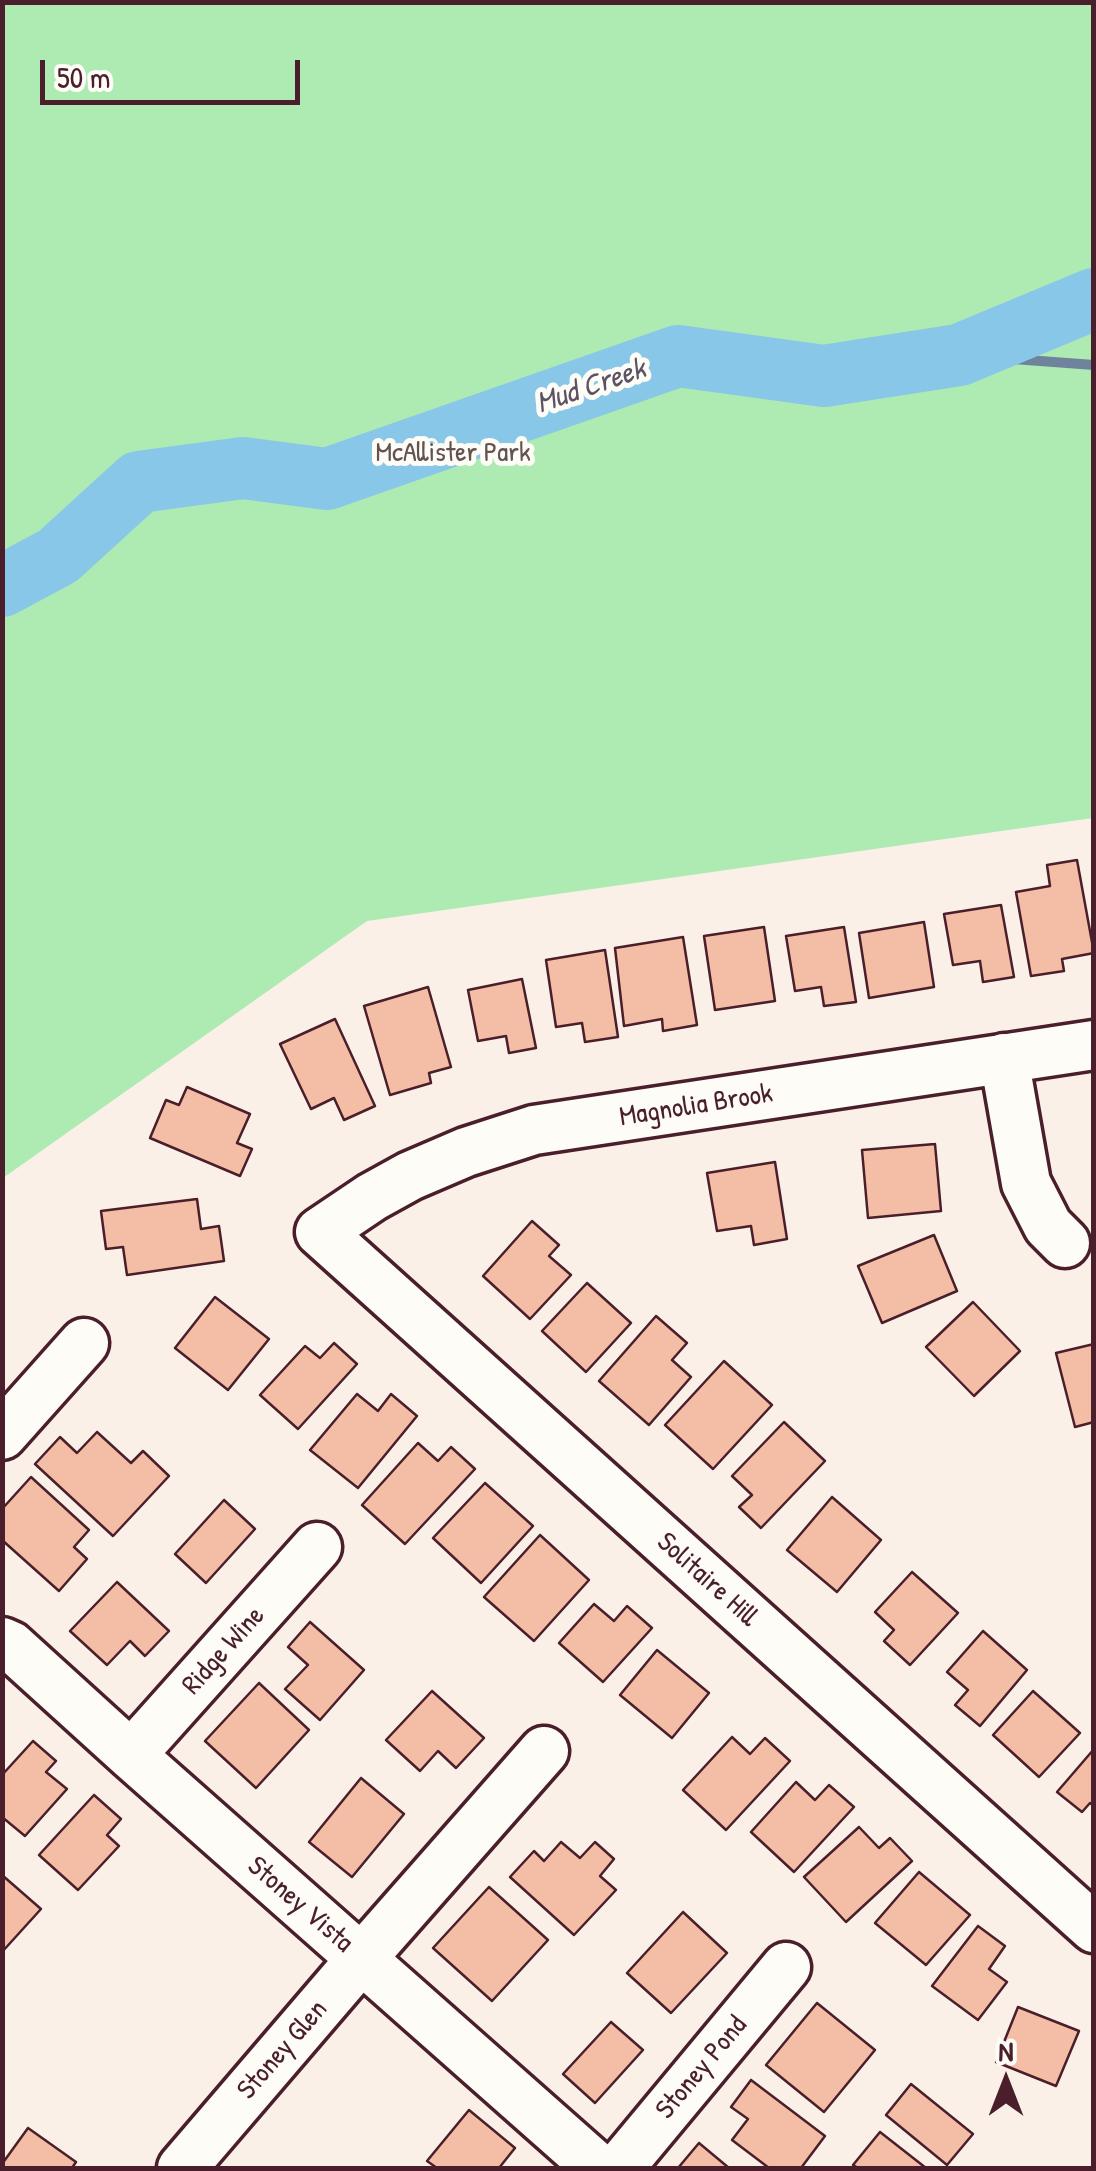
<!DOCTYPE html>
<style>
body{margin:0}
#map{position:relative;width:1096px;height:2171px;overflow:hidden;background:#fbf0e7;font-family:"Patrick Hand",sans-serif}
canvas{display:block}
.frame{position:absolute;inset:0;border:5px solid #4a1f2b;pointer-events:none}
.north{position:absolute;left:956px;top:2031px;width:100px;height:100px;-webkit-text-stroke:8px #fdfcf7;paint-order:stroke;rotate:0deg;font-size:28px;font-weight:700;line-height:40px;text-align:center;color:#4a1f2b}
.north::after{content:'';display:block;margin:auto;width:35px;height:45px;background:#4a1f2b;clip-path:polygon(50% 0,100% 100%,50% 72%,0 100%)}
.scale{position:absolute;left:40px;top:60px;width:260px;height:45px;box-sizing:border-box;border:5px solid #4a1f2b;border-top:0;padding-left:12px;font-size:30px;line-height:35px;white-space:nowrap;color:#4a1f2b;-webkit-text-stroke:8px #fdfcf7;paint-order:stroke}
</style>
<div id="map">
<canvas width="1096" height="2171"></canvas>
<div class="frame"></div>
<div class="north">N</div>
<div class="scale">50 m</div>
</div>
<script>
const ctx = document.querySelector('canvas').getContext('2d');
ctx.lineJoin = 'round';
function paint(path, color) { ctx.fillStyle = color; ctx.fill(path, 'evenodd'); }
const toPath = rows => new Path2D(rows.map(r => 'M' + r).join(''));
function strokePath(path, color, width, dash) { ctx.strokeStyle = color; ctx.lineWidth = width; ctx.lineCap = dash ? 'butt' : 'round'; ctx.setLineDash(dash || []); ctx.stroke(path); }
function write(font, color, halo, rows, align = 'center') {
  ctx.font = font + ' "Patrick Hand",sans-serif'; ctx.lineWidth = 10; ctx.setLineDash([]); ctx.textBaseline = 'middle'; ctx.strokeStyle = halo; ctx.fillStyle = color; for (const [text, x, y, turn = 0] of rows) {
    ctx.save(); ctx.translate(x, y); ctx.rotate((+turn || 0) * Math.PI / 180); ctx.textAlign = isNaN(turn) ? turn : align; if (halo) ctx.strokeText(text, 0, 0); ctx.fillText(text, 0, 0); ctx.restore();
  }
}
paint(toPath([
 [3,2,1093,3,1093,818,367,921,3,1178]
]), '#aeebb2');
strokePath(toPath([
 [959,355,1094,365]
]), '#6f849c', 10);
strokePath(toPath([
 [2,586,58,556,139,482,243,468,327,479,678,356,824,376,959,355,1094,299]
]), '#88c7e8', 62);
const building = toPath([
 [1077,860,1094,953,1062,959,1064,971,1031,976,1016,892,1050,886,1047,865,1077,860],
 [1001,905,1014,977,983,982,980,961,953,965,944,914,1001,905],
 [924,922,934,987,869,998,859,933,924,922],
 [764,927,775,1001,715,1010,704,936,764,927],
 [844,927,856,1002,824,1006,821,987,795,991,786,936,844,927],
 [683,937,697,1025,663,1031,662,1019,624,1026,615,948,683,937],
 [605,950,618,1037,585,1042,582,1023,556,1027,546,960,605,950],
 [522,979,536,1048,509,1053,506,1036,478,1041,468,990,522,979],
 [428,987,451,1067,429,1073,431,1083,390,1095,364,1006,428,987],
 [335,1019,375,1106,344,1120,334,1098,311,1109,280,1044,335,1019],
 [187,1087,250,1114,237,1143,252,1149,240,1176,150,1138,166,1100,179,1105,187,1087],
 [935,1144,941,1211,868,1218,862,1150,935,1144],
 [775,1162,787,1239,754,1245,751,1226,717,1231,707,1173,775,1162],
 [197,1199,201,1229,219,1226,224,1261,127,1275,123,1247,106,1249,101,1211,197,1199],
 [532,1221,559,1245,549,1256,571,1275,530,1319,483,1276,532,1221],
 [934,1235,957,1291,882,1323,858,1266,934,1235],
 [587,1283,631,1323,586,1372,542,1331,587,1283],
 [215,1297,269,1339,228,1390,175,1348,215,1297],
 [973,1302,1020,1351,974,1396,926,1347,973,1302],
 [656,1316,687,1343,672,1360,691,1377,649,1425,599,1381,656,1316],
 [334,1343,357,1364,298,1429,260,1395,305,1346,320,1358,334,1343],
 [1094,1344,1094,1422,1075,1427,1056,1353,1094,1344],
 [724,1361,772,1405,713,1469,665,1425,724,1361],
 [357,1394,378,1411,391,1394,417,1416,358,1488,310,1450,357,1394],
 [784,1422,825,1461,761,1528,739,1507,752,1495,732,1476,784,1422],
 [97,1432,131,1463,143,1451,169,1476,113,1536,35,1464,60,1437,77,1453,97,1432],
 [418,1443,438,1461,451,1447,475,1469,405,1544,362,1505,418,1443],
 [31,1477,89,1530,74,1547,87,1559,59,1591,2,1540,2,1509,31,1477],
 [485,1483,533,1526,481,1583,433,1538,485,1483],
 [832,1497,881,1540,837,1592,787,1550,832,1497],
 [224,1500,255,1529,206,1583,175,1554,224,1500],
 [540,1535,589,1580,534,1641,484,1597,540,1535],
 [912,1572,958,1613,910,1665,884,1641,894,1630,875,1612,912,1572],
 [117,1582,169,1631,145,1656,130,1641,107,1665,70,1631,117,1582],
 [594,1604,614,1621,627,1606,652,1628,603,1682,559,1643,594,1604],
 [310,1622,364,1670,320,1720,285,1689,308,1665,288,1647,310,1622],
 [983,1631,1027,1670,980,1726,955,1705,968,1690,947,1672,983,1631],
 [657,1650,709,1693,672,1738,620,1695,657,1650],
 [259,1683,309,1730,256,1788,205,1741,259,1683],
 [432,1691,484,1738,456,1768,438,1751,420,1771,386,1740,432,1691],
 [1033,1691,1080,1733,1039,1777,993,1735,1033,1691],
 [732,1737,750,1754,765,1738,790,1761,726,1830,683,1790,732,1737],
 [33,1741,56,1761,46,1772,67,1789,25,1836,2,1817,2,1775,33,1741],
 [1094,1749,1094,1806,1090,1803,1082,1812,1057,1792,1094,1749],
 [361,1778,404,1814,352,1877,309,1842,361,1778],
 [796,1782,815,1800,829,1785,854,1807,794,1872,751,1832,796,1782],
 [94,1795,121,1819,107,1835,119,1846,78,1890,39,1855,94,1795],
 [859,1827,879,1848,890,1838,912,1861,846,1922,804,1877,859,1827],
 [561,1842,580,1858,595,1842,614,1859,600,1876,616,1890,574,1935,510,1877,534,1851,544,1861,561,1842],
 [919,1872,970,1915,926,1965,875,1923,919,1872],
 [2,1875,41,1909,2,1952,2,1875],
 [489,1887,548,1940,492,2001,433,1948,489,1887],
 [683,1912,727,1953,671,2013,627,1973,683,1912],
 [978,1926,1005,1946,989,1969,1007,1982,978,2020,932,1986,978,1926],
 [817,2003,875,2050,824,2112,766,2065,817,2003],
 [1018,2007,1079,2031,1056,2086,996,2062,1018,2007],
 [611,2022,643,2050,595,2103,563,2074,611,2022],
 [751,2080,825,2136,801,2168,769,2168,732,2140,748,2119,731,2107,751,2080],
 [911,2084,973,2134,947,2165,886,2115,911,2084],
 [469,2110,515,2148,499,2168,437,2168,427,2161,469,2110],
 [28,2128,76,2162,72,2168,2,2168,2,2164,28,2128],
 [880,2132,926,2168,858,2168,853,2165,880,2132],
 [699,2143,729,2168,678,2168,699,2143]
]);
paint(building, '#f3bea5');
strokePath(building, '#4a1f2b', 2.5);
const minor = toPath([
 [1094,1045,534,1130,466,1152,410,1176,372,1197,320,1232,1094,1928],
 [1004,1058,1026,1183,1048,1226,1065,1243],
 [2,1435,84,1343],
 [2,1642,11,1646,131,1755,598,2168],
 [131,1755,317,1547],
 [182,2168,361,1959,544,1751],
 [619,2168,786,1967]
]);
strokePath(minor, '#4a1f2b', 55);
strokePath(minor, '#fdfcf7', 48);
write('28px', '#63524d', '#fdfcf7', [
 ["McAllister Park",453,454]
]);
write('28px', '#4a1f2b', '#fdfcf7', [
 ["Magnolia Brook",696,1106,-9],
 ["Solitaire Hill",707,1580,42],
 ["Ridge Wine",224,1651,-48],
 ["Stoney Vista",300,1905,41],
 ["Stoney Glen",283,2050,-49],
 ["Stoney Pond",702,2068,-50]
]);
write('italic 30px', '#5d5164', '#fdfcf7', [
 ["Mud Creek",591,387,-19]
]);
</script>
